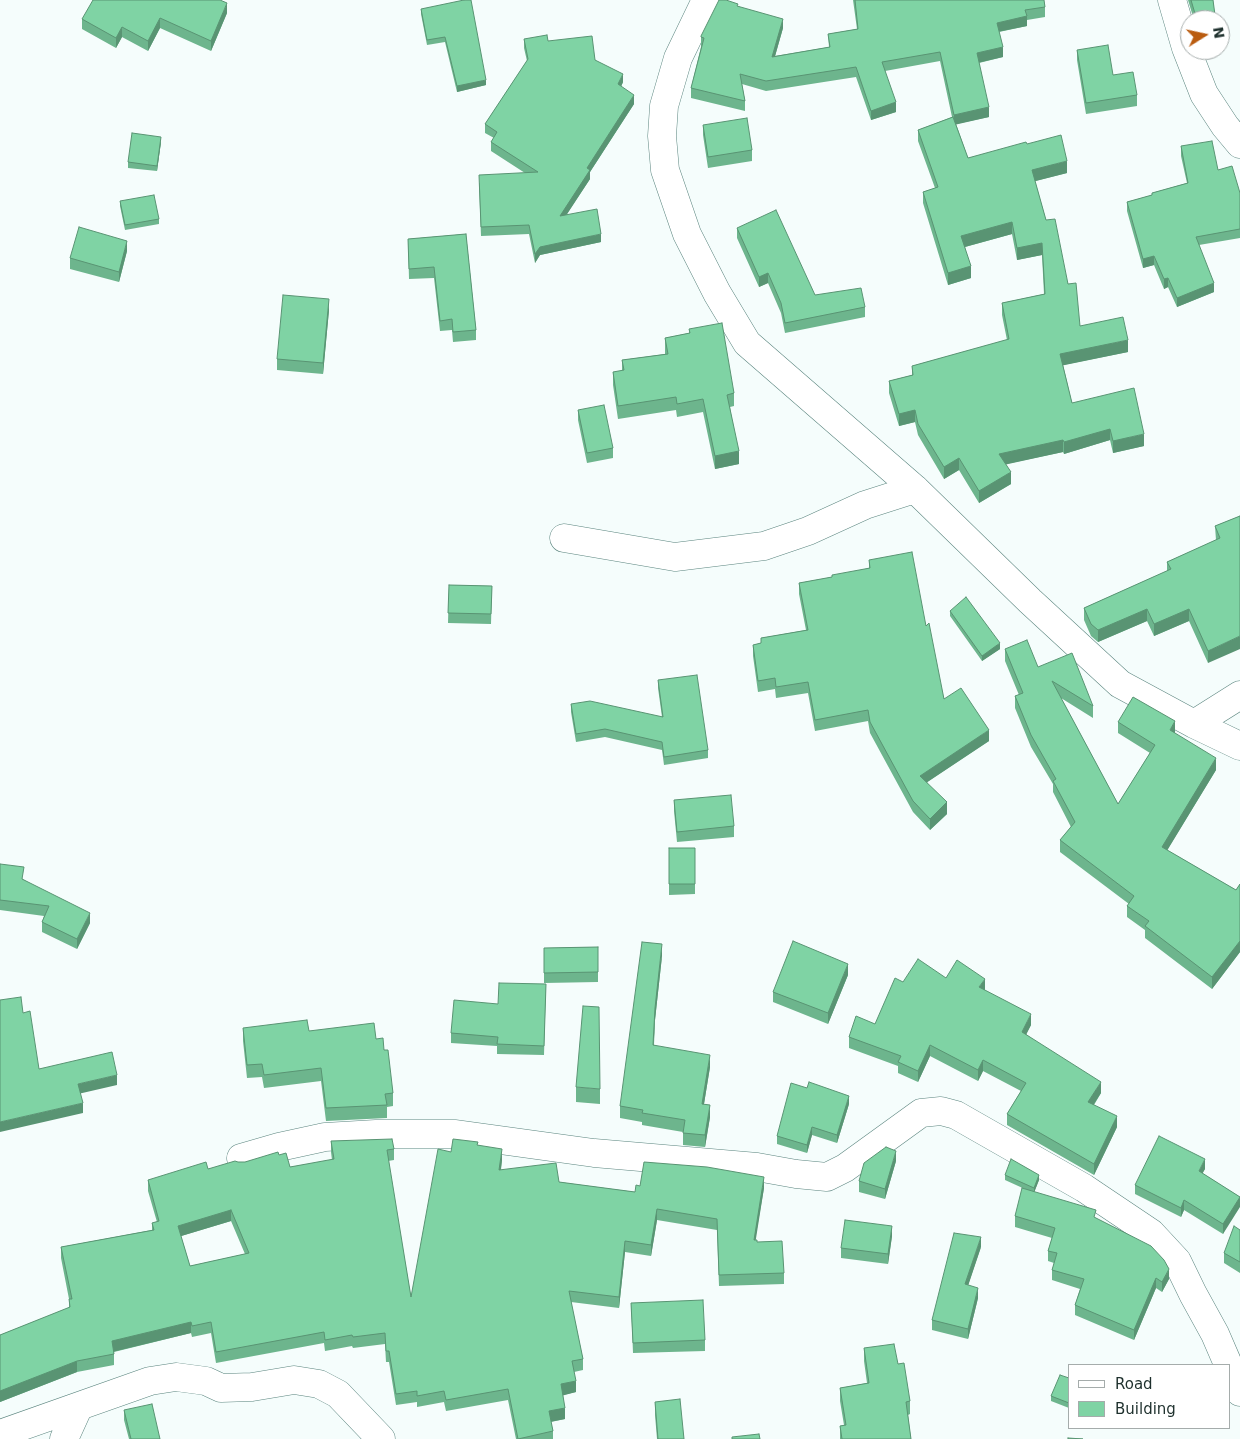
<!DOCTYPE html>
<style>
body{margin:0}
#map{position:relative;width:1240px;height:1439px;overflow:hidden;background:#f5fdfc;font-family:"DejaVu Sans",sans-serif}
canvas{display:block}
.legend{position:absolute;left:1068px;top:1364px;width:162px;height:65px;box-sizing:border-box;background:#fff;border:1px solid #a5acab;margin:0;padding:6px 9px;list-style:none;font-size:15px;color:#1e302d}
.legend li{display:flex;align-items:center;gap:10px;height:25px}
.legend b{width:25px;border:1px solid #a5acab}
.north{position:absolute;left:1180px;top:10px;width:50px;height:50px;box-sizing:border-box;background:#fff;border:1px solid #a5acab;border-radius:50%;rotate:80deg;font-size:14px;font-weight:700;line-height:20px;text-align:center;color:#1e302d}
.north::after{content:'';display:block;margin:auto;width:18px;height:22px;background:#ba5c10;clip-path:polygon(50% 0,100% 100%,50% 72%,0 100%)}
</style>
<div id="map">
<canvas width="1240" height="1439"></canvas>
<ul class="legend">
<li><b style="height:6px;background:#fff"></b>Road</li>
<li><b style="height:14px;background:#7fd3a4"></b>Building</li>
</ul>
<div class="north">N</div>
</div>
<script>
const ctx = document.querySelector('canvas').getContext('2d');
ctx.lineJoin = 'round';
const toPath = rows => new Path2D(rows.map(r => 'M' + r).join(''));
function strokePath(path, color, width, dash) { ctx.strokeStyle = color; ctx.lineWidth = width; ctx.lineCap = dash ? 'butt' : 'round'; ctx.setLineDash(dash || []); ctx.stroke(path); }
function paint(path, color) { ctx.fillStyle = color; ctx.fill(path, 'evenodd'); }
const minor = toPath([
 [706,0,678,58,664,106,662,136,665,170,687,234,717,293,747,343,915,489,1030,601,1120,684,1194,724,1240,746],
 [1172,0,1186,48,1204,94,1225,126,1240,144],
 [564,538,675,557,764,546,808,531,865,505,915,489],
 [1194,724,1240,695],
 [241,1158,279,1147,325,1137,376,1134,456,1134,594,1153,757,1167,796,1174,827,1177,845,1168,921,1113,941,1111,956,1115,1084,1188,1151,1233,1177,1261,1193,1294,1215,1334,1240,1392],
 [0,1434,150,1381,176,1377,206,1381,221,1388,252,1387,294,1380,319,1384,338,1394,381,1439],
 [64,1439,79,1406]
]);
strokePath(minor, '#5b857f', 29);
strokePath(minor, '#fff', 28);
paint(toPath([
 [853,0,1044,0,1045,7,1045,17,1027,20,1027,26,999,32,1003,57,979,63,989,117,956,124,968,158,1027,144,1067,173,1035,181,1046,220,1068,284,1080,326,1128,352,1063,365,1072,403,1144,446,1113,453,1110,440,1064,454,1063,452,1006,464,1011,484,979,503,959,470,944,479,918,435,915,422,899,426,889,393,889,381,912,375,912,366,1007,340,1002,315,1002,303,1044,294,1042,255,1017,260,1012,234,965,247,971,278,948,285,923,203,923,192,935,188,918,141,918,130,952,117,940,61,885,71,896,112,871,120,856,77,766,91,742,84,745,101,745,111,691,98,691,88,701,47,701,37,738,6,783,28,775,56,829,47,828,34,857,29],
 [1188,0,1213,0,1215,20,1194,20],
 [421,9,486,85,457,92,445,42,427,45,421,14],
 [227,13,211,51,160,28,148,51,122,37,116,48,82,29,82,19],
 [524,39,548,41,595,60,623,82,621,87,634,104,590,172,590,179,566,215,601,242,540,255,535,263,529,234,481,236,479,183,525,173,491,151,491,142,494,138,485,133,485,124,527,61,524,48],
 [1077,50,1113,75,1137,95,1137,106,1086,114,1077,60],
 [703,125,752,150,752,161,708,168,703,135],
 [161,142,157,171,128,168,128,162],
 [1181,146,1218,170,1240,193,1240,238,1199,245,1214,292,1177,307,1168,287,1164,289,1154,265,1143,268,1127,211,1127,202,1152,195,1152,193,1187,183,1181,156],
 [120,201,159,219,159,224,125,230,120,206],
 [737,228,815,295,865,307,865,317,785,333,781,313,768,283,759,287,737,238],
 [466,234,476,330,476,340,453,342,452,330,440,331,434,278,409,279,408,239],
 [127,251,119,282,70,269,70,258],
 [329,310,323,374,277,370,277,359],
 [689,329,734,393,734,406,730,407,739,464,715,469,703,412,677,417,676,410,618,419,613,385,613,372,622,371,622,360,665,354,665,338,689,333],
 [578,410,613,448,613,458,587,463,578,420],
 [1240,516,1208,663,1189,621,1154,636,1147,621,1098,642,1091,636,1084,620,1084,608,1167,571,1167,562,1216,540,1215,526],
 [869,560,926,626,944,699,989,741,927,782,947,814,930,830,913,812,870,733,868,721,815,731,808,693,776,698,775,689,758,692,753,656,753,645,761,643,761,638,806,630,799,594,799,583,832,577,869,568],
 [449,585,492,586,491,624,448,623],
 [950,611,1000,649,982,661,950,616],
 [1005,649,1038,667,1093,706,1093,718,1061,698,1118,804,1150,753,1118,733,1118,722,1175,733,1216,770,1167,850,1236,890,1240,884,1240,952,1212,989,1145,938,1145,930,1127,917,1127,906,1129,904,1060,852,1060,840,1071,827,1053,792,1053,784,1031,747,1015,708,1015,696,1019,695,1005,661],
 [658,680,708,750,708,758,664,765,662,750,605,737,576,742,571,712,571,704,662,717,658,688],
 [674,800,734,826,734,837,677,842,674,811],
 [669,848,695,848,695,894,669,895],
 [0,864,90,923,77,949,42,932,42,922,44,916,0,910],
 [598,947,598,982,544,983,544,948],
 [662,956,655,1020,654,1045,710,1067,704,1104,710,1117,705,1147,683,1145,683,1132,642,1125,642,1122,620,1118,620,1106],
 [848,975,828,1024,773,1002,773,992],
 [946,978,985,990,1031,1025,1026,1034,1101,1093,1094,1105,1117,1127,1094,1175,1007,1125,1007,1114,1021,1091,983,1071,978,1081,930,1056,918,1082,898,1073,898,1066,849,1048,849,1037,875,1024,903,982],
 [546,984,544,1055,497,1054,497,1046,451,1043,451,1033,498,1004],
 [243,1028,309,1031,376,1039,384,1050,393,1093,393,1106,387,1107,387,1118,326,1121,321,1081,264,1088,262,1077,247,1078,243,1041],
 [576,1087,600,1089,600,1104,576,1102],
 [849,1104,837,1143,812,1135,807,1153,777,1144,777,1136],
 [331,1141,394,1149,394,1160,388,1161,411,1297,451,1152,478,1145,502,1160,501,1170,559,1182,635,1192,640,1186,764,1188,755,1240,784,1273,784,1284,719,1286,717,1230,657,1220,651,1256,625,1252,619,1308,571,1302,583,1359,583,1370,574,1372,576,1392,563,1395,565,1419,551,1422,553,1431,553,1439,516,1439,508,1400,446,1411,444,1402,417,1407,417,1402,396,1405,389,1362,386,1362,385,1344,353,1348,352,1346,325,1351,324,1343,216,1363,211,1333,192,1337,191,1333,114,1352,114,1365,77,1372,0,1402,0,1335,69,1308,69,1299,61,1258,61,1247,152,1230,152,1223,157,1222,148,1191,148,1180,208,1169,238,1162,245,1162,279,1155,290,1167,332,1160,331,1152],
 [231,1221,245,1254,190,1266,181,1236],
 [896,1161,885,1199,859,1192,859,1181],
 [1205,1169,1202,1173,1240,1197,1223,1234,1184,1210,1181,1217,1135,1194,1135,1185],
 [1005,1175,1039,1180,1034,1192,1096,1218,1169,1279,1162,1292,1156,1288,1134,1340,1075,1315,1075,1305,1080,1289,1052,1280,1052,1270,1054,1263,1048,1261,1048,1251,1052,1238,1015,1227,1015,1216,1027,1190,1005,1180],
 [1240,1230,1240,1273,1224,1263,1224,1253],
 [892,1236,888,1264,841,1258,841,1248],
 [981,1247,968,1285,978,1298,968,1339,932,1330,932,1320],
 [631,1303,705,1340,705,1351,633,1353],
 [864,1348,898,1364,910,1401,910,1414,908,1415,911,1439,840,1439,840,1426,844,1425,840,1401,840,1388,867,1383,864,1361],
 [1069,1378,1069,1408,1051,1401,1051,1396],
 [655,1402,684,1439,657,1439,655,1415],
 [124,1410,160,1439,129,1439,124,1420]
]), '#6db58d');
paint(toPath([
 [227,3,227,13,211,51,211,41],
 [1027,16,1027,26,997,32,997,23],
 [160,18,160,28,148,51,148,41],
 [783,19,783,28,772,67,772,57],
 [122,27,122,37,116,48,116,38],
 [1003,47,1003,57,977,63,977,53],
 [623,74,623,82,618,93,618,84],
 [486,80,486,85,457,92,457,86],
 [634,95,634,104,590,172,590,179,560,225,560,216,587,168],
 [896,102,896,112,871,120,871,111],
 [989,107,989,117,954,125,954,115],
 [161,137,161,142,157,171,157,166],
 [1067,161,1067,173,1032,182,1032,170],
 [1012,222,1012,234,961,248,961,236],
 [601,234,601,242,540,255,535,263,535,254,540,247],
 [127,241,127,251,119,282,119,272],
 [1042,243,1042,255,1017,260,1017,248],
 [1154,256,1154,265,1143,268,1143,259],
 [971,266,971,278,948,285,948,273],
 [768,273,768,283,759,287,759,277],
 [1168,278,1168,287,1164,289,1164,279],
 [1214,283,1214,292,1177,307,1177,298],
 [329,299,329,310,323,374,323,363],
 [1128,340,1128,352,1060,366,1060,354],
 [915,410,915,422,899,426,899,414],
 [1110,429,1110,440,1064,454,1064,442],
 [1144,434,1144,446,1113,453,1113,441],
 [1063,440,1063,452,999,466,999,454],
 [739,451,739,464,715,469,715,456],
 [959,458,959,470,944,479,944,467],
 [1011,472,1011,484,979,503,979,491],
 [1147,609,1147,621,1098,642,1098,630],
 [1189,609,1189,621,1154,636,1154,624],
 [1240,636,1240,649,1208,663,1208,651],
 [1000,643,1000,649,982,661,982,656],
 [1175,721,1175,733,1170,741,1170,730],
 [989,730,989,741,920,787,920,776],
 [1216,758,1216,770,1162,859,1162,847],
 [947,802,947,814,930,830,930,819],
 [90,913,90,923,77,949,77,939],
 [1240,941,1240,952,1212,989,1212,977],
 [662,944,662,956,655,1020,653,1057,655,1008],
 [848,964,848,975,828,1024,828,1013],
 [985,979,985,990,979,998,979,987],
 [1031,1014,1031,1025,1022,1043,1022,1032],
 [930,1045,930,1056,918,1082,918,1071],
 [710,1055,710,1067,702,1116,702,1104],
 [983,1060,983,1071,978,1081,978,1070],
 [117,1075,117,1085,78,1094,78,1084],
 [1101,1082,1101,1093,1088,1113,1088,1102],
 [849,1096,849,1104,837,1143,837,1135],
 [83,1103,83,1113,0,1132,0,1122],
 [710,1105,710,1117,705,1147,705,1135],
 [1117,1116,1117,1127,1094,1175,1094,1164],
 [812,1127,812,1135,807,1153,807,1145],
 [502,1149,502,1160,499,1182,499,1170],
 [896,1151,896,1161,885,1199,885,1189],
 [1205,1159,1205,1169,1199,1180,1199,1171],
 [1039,1175,1039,1180,1034,1193,1034,1188],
 [764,1177,764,1188,754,1251,754,1240],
 [1240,1197,1240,1207,1223,1234,1223,1224],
 [1184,1200,1184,1210,1181,1217,1181,1208],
 [657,1209,657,1220,651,1256,651,1245],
 [231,1210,231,1221,178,1237,178,1226],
 [892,1226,892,1236,888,1264,888,1254],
 [981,1237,981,1247,965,1295,965,1284],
 [625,1241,625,1252,619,1308,619,1297],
 [1169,1269,1169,1279,1162,1292,1162,1282],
 [1156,1278,1156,1288,1134,1340,1134,1330],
 [978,1288,978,1298,968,1339,968,1329],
 [191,1322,191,1333,112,1352,112,1341],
 [77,1361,77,1372,0,1402,0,1391],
 [576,1381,576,1392,561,1396,561,1384],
 [565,1408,565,1419,549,1422,549,1411]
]), '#599473');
const building = toPath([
 [93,0,220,0,227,3,211,41,160,18,148,41,122,27,116,38,82,19,93,0],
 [464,0,471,0,486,80,457,86,445,37,427,40,421,9,464,0],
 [719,0,726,0,738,4,737,6,783,19,772,57,830,47,828,34,858,29,855,0,1044,0,1045,7,1025,10,1027,16,997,23,1003,47,977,53,989,107,954,115,940,52,882,62,896,102,871,111,856,67,766,81,740,74,745,101,691,88,704,38,701,37,701,36,719,0],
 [1191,0,1213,0,1215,15,1196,17,1191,0],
 [547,35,548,41,592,36,595,60,623,74,618,84,634,95,587,168,590,170,560,216,597,209,601,234,540,247,535,254,529,225,481,227,479,175,538,172,491,142,497,132,485,124,528,59,524,39,547,35],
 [1108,45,1113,75,1133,72,1137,95,1086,103,1077,50,1108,45],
 [953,117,968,158,1026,142,1027,144,1061,135,1067,161,1032,170,1046,220,1055,219,1068,284,1076,283,1080,326,1123,317,1128,340,1060,354,1072,403,1134,388,1144,434,1113,441,1110,429,1064,442,1063,440,999,454,1011,472,979,491,959,458,944,467,918,424,915,410,899,414,889,381,913,375,912,366,1009,339,1002,303,1045,294,1042,243,1017,248,1012,222,961,236,971,266,948,273,923,192,938,187,918,130,953,117],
 [747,118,752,150,708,157,703,125,747,118],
 [132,133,161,137,157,166,128,162,132,133],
 [1212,141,1218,170,1232,166,1240,193,1240,229,1196,237,1214,283,1177,298,1168,278,1164,279,1154,256,1143,259,1127,202,1152,195,1152,193,1188,183,1181,146,1212,141],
 [154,195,159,219,125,225,120,201,154,195],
 [776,210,815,295,861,288,865,307,785,323,781,303,768,273,759,277,737,228,776,210],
 [79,227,127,241,119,272,70,258,79,227],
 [466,234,476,330,453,332,452,319,440,321,434,267,409,269,408,239,466,234],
 [283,295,329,299,323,363,277,359,283,295],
 [722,323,734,393,727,395,739,451,715,456,703,399,677,404,676,397,618,406,613,372,624,370,622,360,668,354,665,338,690,333,689,329,722,323],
 [604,405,613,448,587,453,578,410,604,405],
 [1240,516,1240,636,1208,651,1189,609,1154,624,1147,609,1098,630,1091,624,1084,608,1171,569,1167,562,1220,538,1215,526,1240,516],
 [912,552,926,626,929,623,944,699,961,688,989,730,920,776,947,802,930,819,913,801,870,722,868,710,815,720,808,682,776,687,775,678,758,681,753,645,761,643,761,638,808,630,799,583,832,577,832,575,870,568,869,560,912,552],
 [449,585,492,586,491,614,448,613,449,585],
 [966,597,1000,643,982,656,950,611,966,597],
 [1027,640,1038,667,1072,653,1093,706,1052,681,1118,804,1155,745,1118,722,1133,697,1175,721,1170,730,1216,758,1162,847,1236,890,1240,884,1240,941,1212,977,1145,926,1149,921,1127,906,1134,896,1060,840,1075,822,1053,781,1056,779,1031,735,1015,696,1023,693,1005,649,1027,640],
 [697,675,708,750,664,757,662,742,605,729,576,734,571,704,590,701,663,717,658,680,697,675],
 [731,795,734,826,677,832,674,800,731,795],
 [669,848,695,848,695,884,669,884,669,848],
 [0,864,24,867,22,879,90,913,77,939,42,922,49,906,0,900,0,864],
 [793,941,848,964,828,1013,773,992,793,941],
 [642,942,662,944,655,1008,653,1045,710,1055,702,1104,710,1105,705,1135,683,1133,685,1120,642,1113,643,1110,620,1106,642,942],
 [598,947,598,972,544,973,544,948,598,947],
 [918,959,946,978,957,960,985,979,979,987,1031,1014,1022,1032,1101,1082,1088,1102,1117,1116,1094,1164,1007,1114,1026,1083,983,1060,978,1070,930,1045,918,1071,898,1062,901,1056,849,1037,856,1016,875,1024,895,978,903,982,918,959],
 [499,983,546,984,544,1046,497,1044,498,1037,451,1033,454,1000,498,1004,499,983],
 [21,997,23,1013,30,1011,39,1069,112,1052,117,1075,78,1084,83,1103,0,1122,0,1000,21,997],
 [583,1006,599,1007,600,1089,576,1087,583,1006],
 [307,1020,309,1031,374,1023,376,1039,383,1038,384,1050,388,1050,393,1093,385,1094,387,1105,326,1108,321,1068,264,1075,262,1064,247,1065,243,1028,307,1020],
 [809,1082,849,1096,837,1135,812,1127,807,1145,777,1136,791,1083,807,1088,809,1082],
 [1159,1136,1205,1159,1199,1171,1240,1197,1223,1224,1184,1200,1181,1208,1135,1185,1159,1136],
 [392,1139,394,1149,387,1150,411,1297,438,1149,451,1152,453,1139,478,1142,477,1145,502,1149,499,1170,556,1163,559,1182,635,1192,636,1185,640,1186,644,1162,707,1167,764,1177,754,1240,757,1240,757,1242,782,1241,784,1273,719,1275,717,1219,657,1209,651,1245,625,1241,619,1297,569,1291,583,1359,572,1361,576,1381,561,1384,565,1408,549,1411,553,1431,518,1439,508,1389,446,1400,444,1391,417,1396,417,1391,396,1394,389,1351,386,1351,385,1333,353,1337,352,1335,325,1340,324,1332,216,1352,211,1322,192,1326,191,1322,112,1341,114,1354,77,1361,0,1391,0,1335,70,1307,69,1299,72,1299,61,1247,154,1230,152,1223,159,1221,148,1180,206,1162,208,1169,235,1161,238,1162,245,1162,278,1152,279,1155,286,1153,290,1167,334,1159,331,1141,392,1139],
 [231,1210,249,1253,190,1266,178,1226,231,1210],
 [886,1147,896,1151,885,1189,859,1181,864,1163,886,1147],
 [1011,1159,1039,1175,1034,1188,1005,1175,1011,1159],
 [1022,1188,1096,1210,1094,1217,1151,1246,1164,1260,1169,1269,1162,1282,1156,1278,1134,1330,1075,1305,1084,1279,1052,1270,1057,1253,1048,1251,1055,1228,1015,1216,1022,1188],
 [845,1220,892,1226,888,1254,841,1248,845,1220],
 [1234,1226,1240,1230,1240,1262,1224,1253,1234,1226],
 [954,1233,981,1237,965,1284,978,1288,968,1329,932,1320,954,1233],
 [703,1300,705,1340,633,1343,631,1303,703,1300],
 [894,1344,898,1364,904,1363,910,1401,906,1402,911,1439,842,1439,840,1426,846,1425,840,1388,869,1383,864,1348,894,1344],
 [1060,1375,1069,1378,1069,1403,1051,1396,1060,1375],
 [680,1399,684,1439,658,1439,655,1402,680,1399],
 [152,1404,160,1439,131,1439,124,1410,152,1404],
 [759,1434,760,1439,732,1439,732,1437,759,1434],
 [1068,1438,1083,1439,1068,1439,1068,1438]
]);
paint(building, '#7fd3a4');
strokePath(building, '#599473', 1);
</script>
